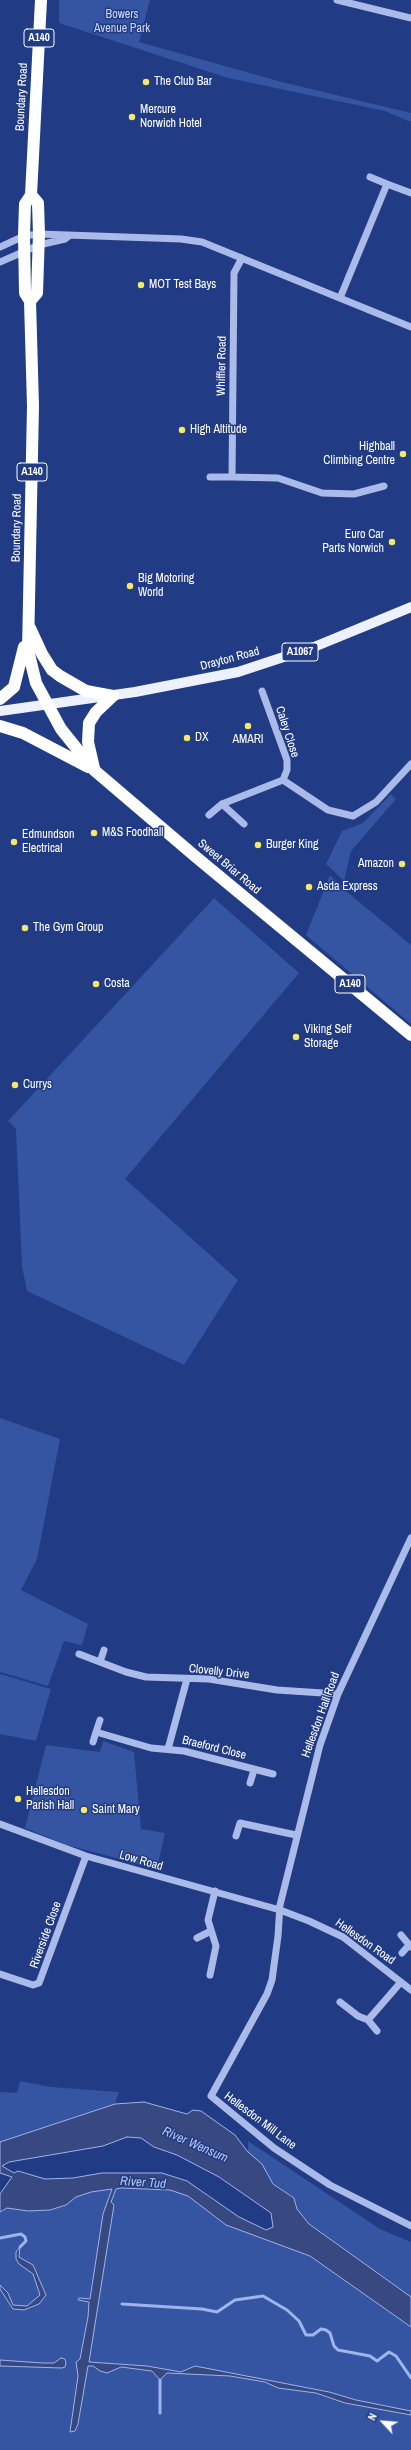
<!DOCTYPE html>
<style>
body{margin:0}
#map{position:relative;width:411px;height:2450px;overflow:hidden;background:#213b85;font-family:"Archivo Narrow",sans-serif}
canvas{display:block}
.north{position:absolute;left:363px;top:2402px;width:40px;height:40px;-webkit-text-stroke:3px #213b85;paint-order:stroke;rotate:296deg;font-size:11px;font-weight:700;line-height:16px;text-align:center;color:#fff}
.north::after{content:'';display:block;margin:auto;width:14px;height:18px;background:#fff;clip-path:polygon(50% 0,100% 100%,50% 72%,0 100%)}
</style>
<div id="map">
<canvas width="411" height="2450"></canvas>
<div class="north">N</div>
</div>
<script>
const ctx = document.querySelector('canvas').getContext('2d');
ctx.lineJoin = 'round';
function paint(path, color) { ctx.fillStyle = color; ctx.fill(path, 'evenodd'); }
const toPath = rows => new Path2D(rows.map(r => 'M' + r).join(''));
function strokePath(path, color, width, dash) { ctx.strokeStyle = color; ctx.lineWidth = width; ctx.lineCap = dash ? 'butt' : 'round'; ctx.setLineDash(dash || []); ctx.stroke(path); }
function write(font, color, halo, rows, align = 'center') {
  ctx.font = font + ' "Archivo Narrow",sans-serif'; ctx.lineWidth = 3; ctx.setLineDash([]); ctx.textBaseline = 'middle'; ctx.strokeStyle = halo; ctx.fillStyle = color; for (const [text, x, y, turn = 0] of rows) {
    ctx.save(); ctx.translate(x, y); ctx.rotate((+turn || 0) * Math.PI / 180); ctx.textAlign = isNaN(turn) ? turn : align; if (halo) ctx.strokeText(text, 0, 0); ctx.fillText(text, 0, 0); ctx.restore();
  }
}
paint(toPath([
 [59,0,150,0,139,42,282,82,411,113,411,122,385,111,228,78,59,23],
 [391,794,396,799,351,851,344,881,326,864,342,831,363,823],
 [330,875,346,891,411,945,411,1024,306,935],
 [214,898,299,973,125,1179,238,1280,184,1365,27,1291,22,1266,16,1129,8,1121],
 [0,1418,60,1439,37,1559,21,1590,88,1624,82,1645,64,1641,48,1686,0,1672],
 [0,1674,51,1689,36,1741,0,1734],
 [103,1741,134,1752,141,1829,165,1833,157,1869,67,1845,25,1828,46,1745,100,1752],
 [20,2081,51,2087,119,2092,115,2104,0,2142,0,2092,17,2093],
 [248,2141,380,2229,411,2242,411,2297,309,2224,297,2209,296,2202,289,2194,273,2184,262,2164,248,2152],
 [121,2188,170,2190,188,2196,226,2225,310,2256,411,2327,411,2450,0,2450,0,2212,7,2208,42,2211,66,2205,73,2198,91,2192,112,2189,107,2202,116,2189]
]), '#3554a2');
const water = toPath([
 [144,2102,187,2114,193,2110,201,2111,235,2135,248,2152,262,2164,273,2184,294,2198,297,2209,309,2224,411,2297,411,2327,310,2256,226,2225,188,2196,170,2190,121,2188,116,2189,111,2202,114,2205,89,2362,147,2366,181,2372,195,2366,329,2392,356,2400,411,2411,411,2415,345,2403,316,2393,278,2388,265,2382,230,2376,167,2373,160,2380,152,2371,121,2367,107,2373,100,2371,93,2366,88,2366,78,2424,75,2431,70,2432,78,2376,76,2362,80,2359,88,2317,89,2302,78,2300,79,2298,90,2299,103,2214,112,2189,91,2192,76,2197,66,2205,50,2210,28,2211,7,2208,0,2212,0,2194,12,2177,0,2173,0,2142,115,2104,144,2102],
 [127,2137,141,2138,154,2147,177,2155,219,2177,271,2213,273,2227,266,2230,239,2217,187,2181,162,2173,102,2173,73,2178,45,2179,18,2171,14,2173,2,2166,9,2162,103,2146,127,2137],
 [20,2247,19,2257,33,2265,46,2295,39,2304,24,2310,13,2309,0,2289,0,2285,8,2293,13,2305,27,2306,40,2295,33,2274,19,2264,16,2259,16,2252,20,2247],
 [61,2358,65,2359,66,2363,65,2367,62,2368,0,2366,0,2360,42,2363,54,2363,61,2358]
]);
paint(water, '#374980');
strokePath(water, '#9eb4ea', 1);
strokePath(toPath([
 [0,2238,21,2234,25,2237,26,2241,20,2247],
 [122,2304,202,2309,217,2312,235,2300,263,2296,287,2310,299,2321,306,2335,313,2335,321,2329,326,2330,330,2333,334,2346,338,2350,370,2356,377,2361,389,2352,396,2356,411,2378],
 [160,2380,160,2413]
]), '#9eb4ea', 3);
strokePath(toPath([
 [337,0,411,18],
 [387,184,411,193],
 [0,247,24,236,39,234,181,239,202,242,411,327],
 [0,262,39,245,65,239,69,236],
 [340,298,387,184,370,177],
 [210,477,232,477,234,273,242,258],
 [232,477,278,478,322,493,354,494,384,486],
 [283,780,328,810,353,816,376,802,411,764],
 [222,804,244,824],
 [209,815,222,804,283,780,287,770,287,760,262,691],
 [411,1538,338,1694,320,1745,280,1905,278,1936,272,1980,267,1994,211,2096,274,2148,330,2185,411,2226],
 [79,1654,126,1672,146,1677,209,1679,277,1690,338,1694],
 [100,1662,104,1650],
 [100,1720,96,1732,151,1748,184,1751,273,1774],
 [93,1742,96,1732],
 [168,1749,187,1679],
 [250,1783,254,1770],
 [0,1824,86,1856,280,1910,309,1921,343,1937,411,1990],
 [236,1836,240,1823,296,1835],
 [401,1935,411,1947],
 [197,1938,211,1931],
 [402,1953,409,1945],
 [0,1974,33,1985,39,1983,86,1856],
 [210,1975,216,1946,208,1920,215,1891],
 [340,2002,358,2016,368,2020],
 [377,2031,368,2020,401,1982]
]), '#aabbe9', 7);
strokePath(toPath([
 [0,711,135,692,238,672,314,647,411,607]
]), '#edf1fe', 10);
strokePath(toPath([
 [41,0,31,195,25,204,24,236,25,293,30,301,33,406,28,650,36,683,61,729,94,770,196,857,411,1035],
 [30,301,37,293,39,234,38,203,31,195],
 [30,628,42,654,52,670,60,676,86,691,113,696],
 [0,699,14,687,24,647],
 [0,726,23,733,88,767],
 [94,768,88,742,89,723,96,712,113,696]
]), '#fff', 12);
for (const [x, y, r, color] of [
 [146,82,4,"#f6e66b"],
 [132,117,4,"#f6e66b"],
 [141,285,4,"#f6e66b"],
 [182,430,4,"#f6e66b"],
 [403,454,4,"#f6e66b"],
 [392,542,4,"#f6e66b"],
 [130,586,4,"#f6e66b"],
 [248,726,4,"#f6e66b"],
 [187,738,4,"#f6e66b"],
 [94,833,4,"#f6e66b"],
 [14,842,4,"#f6e66b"],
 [258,845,4,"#f6e66b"],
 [402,864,4,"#f6e66b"],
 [309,887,4,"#f6e66b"],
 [25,928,4,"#f6e66b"],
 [96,984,4,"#f6e66b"],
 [296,1037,4,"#f6e66b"],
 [15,1085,4,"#f6e66b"],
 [18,1799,4,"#f6e66b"],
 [84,1810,4,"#f6e66b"]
]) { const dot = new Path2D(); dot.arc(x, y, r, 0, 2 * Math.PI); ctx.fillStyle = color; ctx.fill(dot); strokePath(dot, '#213b85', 1.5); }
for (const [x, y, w] of [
 [39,38,30],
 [32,472,30],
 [300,652,36],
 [350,984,30]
]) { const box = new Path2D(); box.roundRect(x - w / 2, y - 9, w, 18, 3); ctx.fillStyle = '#213b85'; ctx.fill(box); strokePath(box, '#fff', 1); }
write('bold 11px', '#fff', null, [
 ["A140",39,38],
 ["A140",32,472],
 ["A1067",300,652],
 ["A140",350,984]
]);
write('12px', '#ced9f7', '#213b85', [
 ["Bowers",122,15],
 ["Avenue Park",122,29]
]);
write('12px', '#fff', '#213b85', [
 ["The Club Bar",154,82],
 ["Mercure",140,110],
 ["Norwich Hotel",140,124],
 ["MOT Test Bays",149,285],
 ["High Altitude",190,430],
 ["Highball",395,447,"right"],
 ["Climbing Centre",395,461,"right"],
 ["Euro Car",384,535,"right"],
 ["Parts Norwich",384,549,"right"],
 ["Big Motoring",138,579],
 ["World",138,593],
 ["DX",195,738],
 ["AMARI",248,740,"center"],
 ["M&S Foodhall",102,833],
 ["Edmundson",22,835],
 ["Electrical",22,849],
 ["Burger King",266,845],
 ["Amazon",394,864,"right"],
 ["Asda Express",317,887],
 ["The Gym Group",33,928],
 ["Costa",104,984],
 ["Viking Self",304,1030],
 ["Storage",304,1044],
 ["Currys",23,1085],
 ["Hellesdon",26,1792],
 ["Parish Hall",26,1806],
 ["Saint Mary",92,1810]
], 'left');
write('12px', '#fff', '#213b85', [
 ["Boundary Road",22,97,-87],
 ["Whiffler Road",222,366,-89],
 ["Boundary Road",17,528,-89],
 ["Drayton Road",230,659,-15],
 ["Caley Close",287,732,72],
 ["Sweet Briar Road",229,867,40],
 ["Clovelly Drive",219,1672,6],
 ["Hellesdon Hall Road",321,1715,-70],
 ["Braeford Close",214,1748,14],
 ["Low Road",141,1861,16],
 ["Riverside Close",46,1935,-70],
 ["Hellesdon Road",365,1942,35],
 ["Hellesdon Mill Lane",260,2121,37]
]);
write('italic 13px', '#b5c6f1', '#213b85', [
 ["River Wensum",195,2145,24],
 ["River Tud",143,2183,4]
]);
</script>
